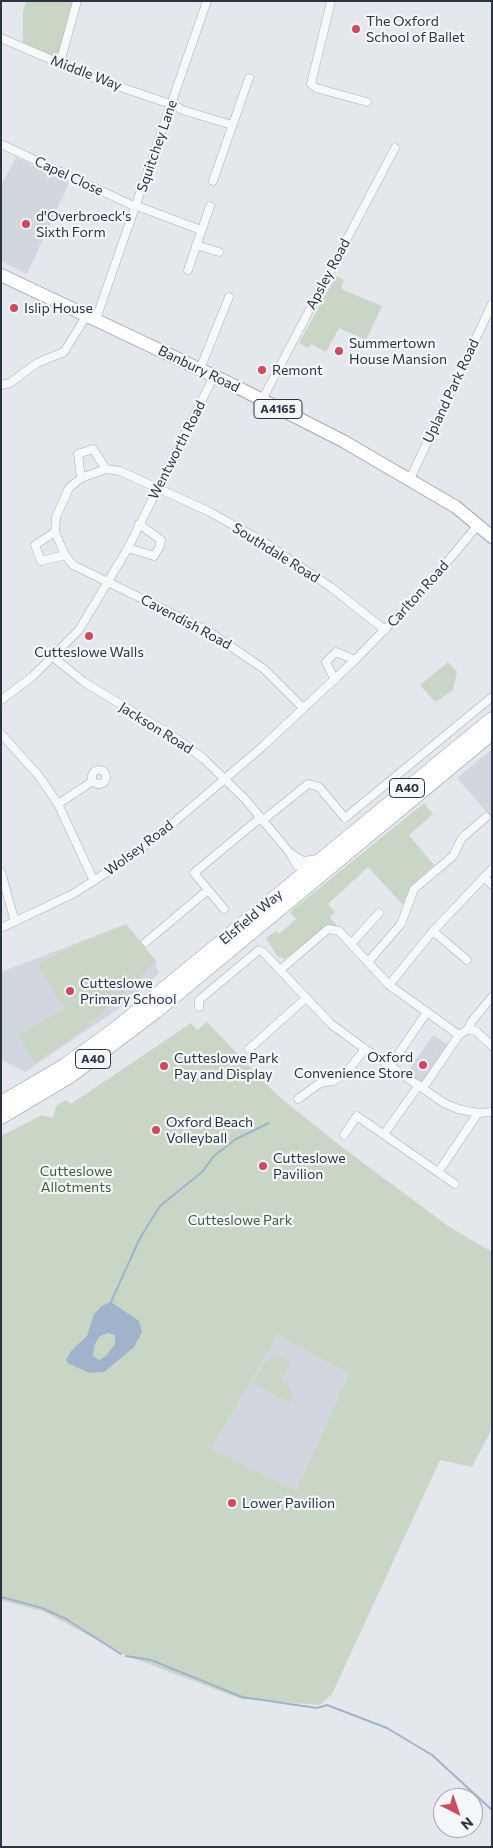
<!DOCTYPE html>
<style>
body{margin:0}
#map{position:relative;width:493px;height:1848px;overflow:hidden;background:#e4e7ec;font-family:Commissioner,sans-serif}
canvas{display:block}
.frame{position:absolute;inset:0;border:2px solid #2b3445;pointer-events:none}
.north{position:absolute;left:433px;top:1788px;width:50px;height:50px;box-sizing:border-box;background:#f4f6f9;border:1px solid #a4a8b1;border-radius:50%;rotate:139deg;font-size:14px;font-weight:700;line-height:20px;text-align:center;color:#2b3445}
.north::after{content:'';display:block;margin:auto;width:18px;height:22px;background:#d1495b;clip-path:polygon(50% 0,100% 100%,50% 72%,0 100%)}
</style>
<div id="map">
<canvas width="493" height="1848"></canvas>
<div class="frame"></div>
<div class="north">N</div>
</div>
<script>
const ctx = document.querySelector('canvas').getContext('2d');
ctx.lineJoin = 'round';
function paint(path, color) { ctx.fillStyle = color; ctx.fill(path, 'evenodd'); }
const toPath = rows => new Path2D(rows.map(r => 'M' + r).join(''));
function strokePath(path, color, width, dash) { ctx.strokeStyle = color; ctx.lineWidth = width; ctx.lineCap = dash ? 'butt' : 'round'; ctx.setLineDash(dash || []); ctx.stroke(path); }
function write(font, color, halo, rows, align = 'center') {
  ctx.font = font + ' Commissioner,sans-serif'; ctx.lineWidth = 4.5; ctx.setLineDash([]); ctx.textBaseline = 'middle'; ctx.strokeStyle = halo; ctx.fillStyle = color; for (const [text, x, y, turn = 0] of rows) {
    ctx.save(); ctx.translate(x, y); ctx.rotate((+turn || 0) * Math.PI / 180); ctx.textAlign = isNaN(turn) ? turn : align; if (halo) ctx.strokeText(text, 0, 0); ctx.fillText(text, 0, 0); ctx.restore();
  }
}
paint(toPath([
 [16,157,69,183,27,274,1,261,1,186],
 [492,749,492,818,457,778],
 [126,924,156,961,156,966,159,973,118,1009,25,1072,1,1060,1,972],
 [433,1035,448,1045,423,1083,407,1073],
 [278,1335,349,1374,296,1491,211,1449]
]), '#d2d6de');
paint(toPath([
 [26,1,75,1,58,59,23,44,23,12],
 [336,276,344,280,341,289,382,306,366,340,339,328,326,352,311,344,308,348,299,343],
 [448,662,457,672,453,690,435,702,420,685],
 [424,803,433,814,409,835,434,865,411,886,403,905,368,867,328,904,335,912,330,917,338,927,324,928,285,959,277,956,266,938,276,931,279,934,296,919,290,912],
 [126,924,156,961,82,1031,35,1063,18,1035,64,1009,38,964,73,946],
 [207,1022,277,1095,338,1144,448,1226,492,1252,492,1428,472,1467,440,1460,332,1694,320,1705,241,1699,125,1655,45,1612,1,1600,1,1136,42,1115,53,1118,56,1106,66,1100,71,1104,191,1023,197,1030],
 [278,1335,349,1374,296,1491,211,1449],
 [275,1354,291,1363,281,1379,289,1384,287,1389,294,1393,288,1403,253,1382,265,1362,267,1363]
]), '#c9d6c5');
paint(toPath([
 [111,1302,139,1321,142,1332,134,1347,104,1372,90,1373,69,1364,66,1360,71,1351,87,1336,94,1314,102,1306],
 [108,1333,115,1335,115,1344,106,1356,99,1360,93,1356,94,1346,100,1336]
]), '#9fb4cc');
strokePath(toPath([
 [111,1302,140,1238,160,1206,202,1172,214,1156,236,1139,269,1123],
 [1,1597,42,1608,66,1619,121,1654],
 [126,1656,151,1660,242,1697,317,1708,327,1705,387,1728,432,1755,492,1810]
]), '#9fb4cc', 2);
const minor = toPath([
 [331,1,311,84,316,88,367,102],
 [1,38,94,78,176,106,182,110,232,125],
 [60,63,77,1],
 [1,144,136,207],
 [213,181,249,78],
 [137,206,201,230],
 [196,245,219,252],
 [188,270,210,206],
 [96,319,207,1],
 [200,369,229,297],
 [1,385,10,383,37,363,64,352,87,315],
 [262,400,395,148],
 [81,478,78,454,93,449,106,469],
 [410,479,492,304],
 [55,532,35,545,41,561,65,555],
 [128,548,154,556,159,548,161,540,139,524],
 [53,657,84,682,173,736,204,759,245,799,290,853,296,865,309,871],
 [335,680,326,662,336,652,355,660],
 [1,700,32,677,79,630,128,548,214,376],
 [303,708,264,669,208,631,73,565,65,555,55,532,56,517,69,488,81,478,106,469,120,471,210,512,267,544,332,588,385,630],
 [1,734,39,776,58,804,94,881],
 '92 777a7 7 0 1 1 14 0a7 7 0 1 1-14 0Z',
 [58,804,93,781],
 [262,821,308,784,319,787,345,818,492,697],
 [292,854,303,861,318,859],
 [1,872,15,922],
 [484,877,492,885],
 [224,909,194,873,260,818],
 [1,928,73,894,112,869,158,836,262,747,355,660,428,585,478,525],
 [433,931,467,960],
 [146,942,208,890],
 [352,943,379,913],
 [368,962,401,924,414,889,453,856,462,838,486,817],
 [280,970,328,929,339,931,389,985,459,1035,423,1088],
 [389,985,433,931,492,869],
 [199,1007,199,1000,259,950,263,952,331,1024,365,1049,444,1103,458,1109,478,1113,492,1112],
 [468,1029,476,1031,492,1046],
 [459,1035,468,1029,472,1021,492,997],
 [249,1049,306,998],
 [390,1066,427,1012],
 [298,1099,320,1083,333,1081,346,1073,365,1049],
 [384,1134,419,1085],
 [344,1135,357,1116,455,1184],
 [439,1171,478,1113]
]);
const primary = toPath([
 [1,275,233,385,343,441,456,507,492,537]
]);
const trunk = toPath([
 [1,1103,64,1066,114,1030,492,719],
 [1,1117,70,1076,155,1012,492,733]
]);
strokePath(minor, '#a9aeb7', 9);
strokePath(primary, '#a3abb8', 14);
strokePath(trunk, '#8b94a3', 15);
strokePath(minor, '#f7f8fa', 8);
strokePath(primary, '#fff', 12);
strokePath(trunk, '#fff', 14);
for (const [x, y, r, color] of [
 [356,29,5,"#d1495b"],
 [26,224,5,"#d1495b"],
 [14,308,5,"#d1495b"],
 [339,351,5,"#d1495b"],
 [262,370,5,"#d1495b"],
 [89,636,5,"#d1495b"],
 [70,991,5,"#d1495b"],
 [423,1065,5,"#d1495b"],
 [164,1066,5,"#d1495b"],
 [156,1130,5,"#d1495b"],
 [263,1166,5,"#d1495b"],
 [232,1503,5,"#d1495b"]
]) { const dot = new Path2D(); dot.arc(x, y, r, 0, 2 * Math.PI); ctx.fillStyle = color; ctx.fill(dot); strokePath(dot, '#f4f6f9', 2); }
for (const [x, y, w] of [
 [278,409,48],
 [407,788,35],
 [93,1059,35]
]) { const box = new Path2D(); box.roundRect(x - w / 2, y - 9.5, w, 19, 4); ctx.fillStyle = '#f4f6f9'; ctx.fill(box); strokePath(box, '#2b3445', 1); }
write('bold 12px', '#2b3445', null, [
 ["A4165",278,409],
 ["A40",407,788],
 ["A40",93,1059]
]);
write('14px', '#2b3445', '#f4f6f9', [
 ["The Oxford",366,21],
 ["School of Ballet",366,37],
 ["d'Overbroeck's",36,216],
 ["Sixth Form",36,232],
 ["Islip House",24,308],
 ["Summertown",349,343],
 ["House Mansion",349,359],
 ["Remont",272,370],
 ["Cutteslowe Walls",89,652,"center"],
 ["Cutteslowe",80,983],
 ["Primary School",80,999],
 ["Oxford",413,1057,"right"],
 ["Convenience Store",413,1073,"right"],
 ["Cutteslowe Park",174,1058],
 ["Pay and Display",174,1074],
 ["Oxford Beach",166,1122],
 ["Volleyball",166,1138],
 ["Cutteslowe",273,1158],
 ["Pavilion",273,1174],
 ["Lower Pavilion",242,1503]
], 'left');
write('14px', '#2b3445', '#f4f6f9', [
 ["Middle Way",86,73,21],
 ["Squitchey Lane",157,146,-71],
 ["Capel Close",69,176,25],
 ["Apsley Road",328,274,-62],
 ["Banbury Road",199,369,26],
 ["Upland Park Road",451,391,-65],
 ["Wentworth Road",177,450,-63],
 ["Southdale Road",276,553,32],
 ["Carlton Road",418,594,-48],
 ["Cavendish Road",186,622,28],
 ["Jackson Road",156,728,32],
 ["Wolsey Road",139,848,-37],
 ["Elsfield Way",251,917,-40]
]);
write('14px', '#3f6138', '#f4f6f9', [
 ["Cutteslowe",76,1171],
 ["Allotments",76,1187],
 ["Cutteslowe Park",240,1220]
]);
</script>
